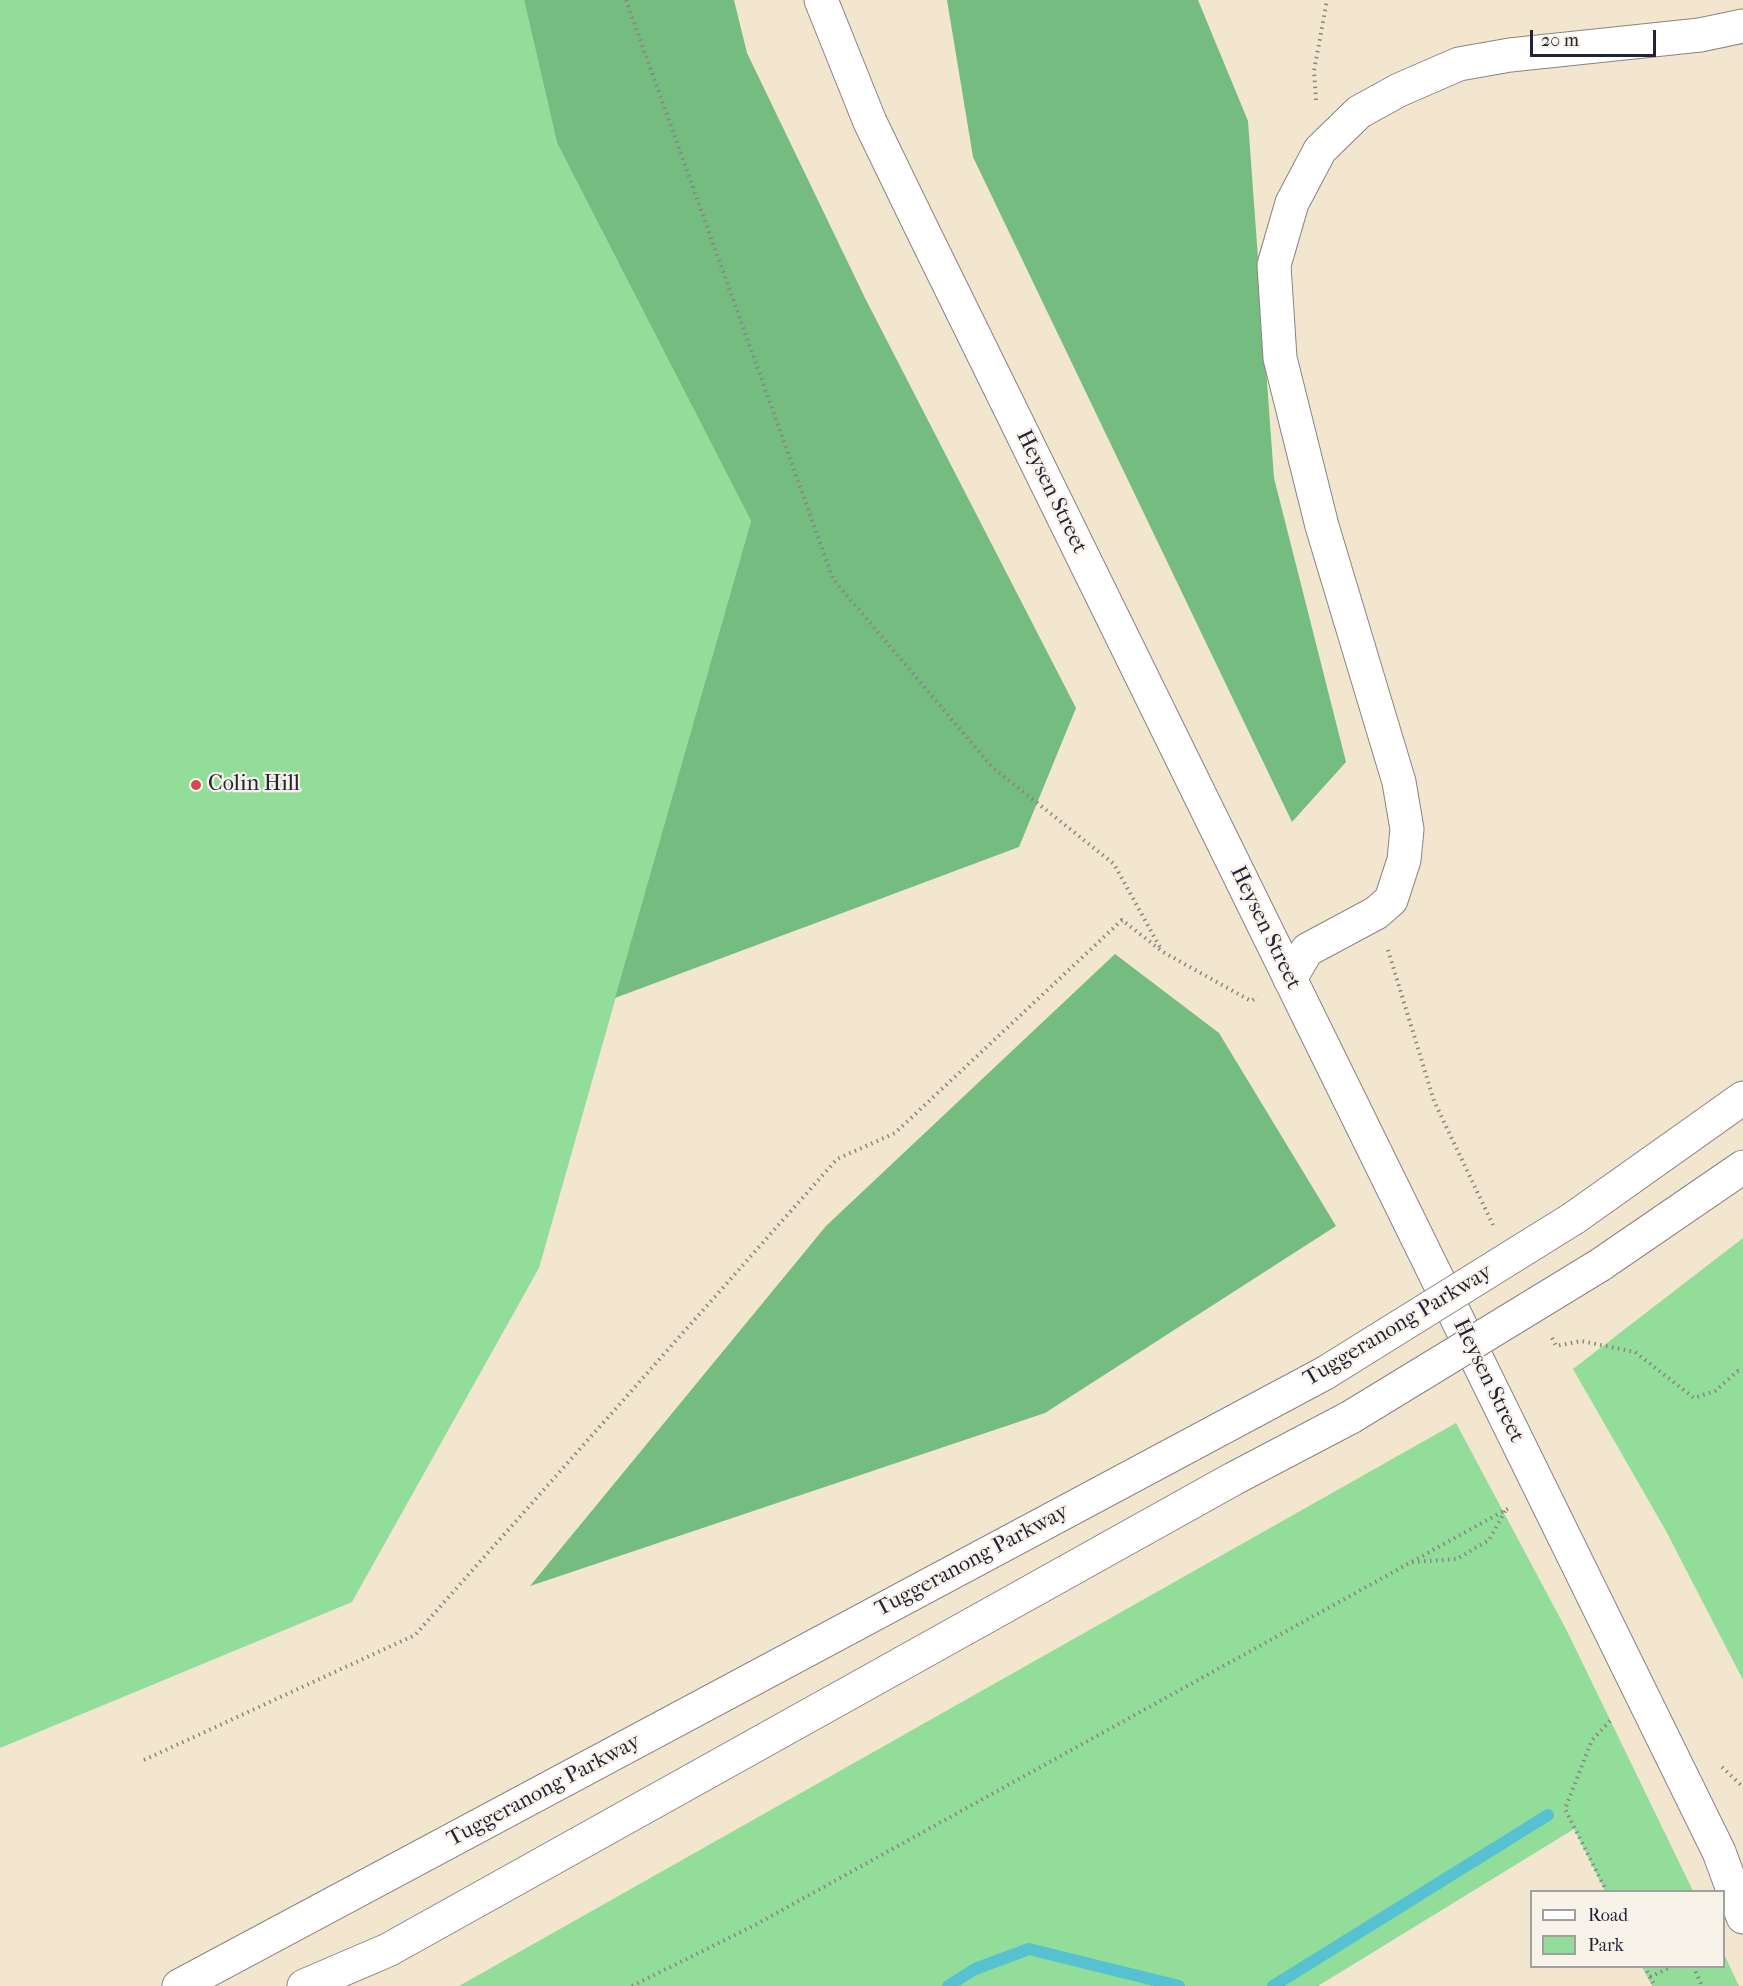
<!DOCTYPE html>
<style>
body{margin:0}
#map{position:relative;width:1743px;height:1986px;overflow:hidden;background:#f2e6ce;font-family:"IM FELL French Canon",serif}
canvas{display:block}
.legend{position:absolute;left:1530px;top:1890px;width:195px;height:78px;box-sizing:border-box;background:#f7f3e8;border:2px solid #a29fa3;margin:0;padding:8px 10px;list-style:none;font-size:18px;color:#22223b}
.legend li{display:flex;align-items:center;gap:12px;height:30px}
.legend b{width:30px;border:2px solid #a29fa3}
.scale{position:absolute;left:1530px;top:30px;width:126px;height:27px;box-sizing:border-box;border:3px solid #22223b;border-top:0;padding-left:8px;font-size:18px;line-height:21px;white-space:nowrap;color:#22223b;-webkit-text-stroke:4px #f7f3e8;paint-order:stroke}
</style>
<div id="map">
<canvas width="1743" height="1986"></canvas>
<ul class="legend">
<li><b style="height:8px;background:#fff"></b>Road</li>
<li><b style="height:16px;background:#92dd99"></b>Park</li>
</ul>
<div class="scale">20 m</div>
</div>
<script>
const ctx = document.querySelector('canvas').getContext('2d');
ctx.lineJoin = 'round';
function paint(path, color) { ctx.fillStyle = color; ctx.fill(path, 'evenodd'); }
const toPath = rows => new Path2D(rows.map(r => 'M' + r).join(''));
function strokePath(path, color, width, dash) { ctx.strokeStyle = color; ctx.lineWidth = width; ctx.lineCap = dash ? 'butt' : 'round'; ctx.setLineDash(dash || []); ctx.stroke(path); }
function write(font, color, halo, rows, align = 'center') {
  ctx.font = font + ' "IM FELL French Canon",serif'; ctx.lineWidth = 4.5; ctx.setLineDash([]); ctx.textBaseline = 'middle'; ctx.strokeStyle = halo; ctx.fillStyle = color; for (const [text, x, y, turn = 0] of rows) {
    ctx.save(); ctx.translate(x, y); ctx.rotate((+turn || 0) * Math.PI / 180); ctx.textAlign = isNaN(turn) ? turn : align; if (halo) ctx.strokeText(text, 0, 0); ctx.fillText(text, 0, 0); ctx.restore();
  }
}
paint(toPath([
 [0,0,524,0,557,143,751,521,539,1268,352,1602,0,1748],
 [1743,1238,1743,1680,1666,1531,1573,1369],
 [1456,1423,1567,1631,1693,1891,1605,1891,1574,1829,1318,1986,459,1986],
 [1724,1954,1739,1986,1652,1986,1642,1967,1724,1966]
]), '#92dd99');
paint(toPath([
 [524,0,734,0,747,53,865,298,1076,708,1019,847,615,998,751,521,557,143],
 [947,0,1198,0,1248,121,1274,478,1346,762,1292,822,973,157],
 [1115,954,1219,1033,1336,1226,1045,1413,530,1586,826,1226]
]), '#75bc81');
strokePath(toPath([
 [948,1986,975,1969,1029,1949,1179,1986],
 [1273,1986,1548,1815]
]), '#56c1d0', 12);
const minor = toPath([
 [1290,979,1307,950,1376,913,1391,900,1404,860,1407,829,1399,782,1322,526,1280,358,1274,265,1292,203,1320,150,1359,112,1399,90,1459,64,1510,55,1700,35,1743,26]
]);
const major = toPath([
 [821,0,870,122,917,219,1719,1852,1743,1917]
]);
const highway = toPath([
 [1574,1218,1743,1098],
 [1600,1265,1743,1167],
 [179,1986,1325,1373],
 [304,1986,388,1950,1233,1479,1351,1417]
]);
strokePath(minor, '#8a8484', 35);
strokePath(major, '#8a8484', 35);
strokePath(highway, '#8a8484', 35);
strokePath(toPath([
 [626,0,833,579,992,767,1114,864,1161,949],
 [1316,100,1314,71,1327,0],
 [1388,950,1434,1101,1493,1225],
 [1552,1338,1556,1346,1581,1341,1635,1352,1694,1398,1715,1391,1738,1371,1743,1371],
 [1412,1562,1457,1559,1489,1540,1505,1511],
 [144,1760,415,1635,837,1159,895,1133,1122,920,1163,952,1251,1001,1258,997],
 [1722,1767,1743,1787],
 [1607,1892,1565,1809,1592,1740,1611,1720],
 [1644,1966,1655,1986],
 [1693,1966,1702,1986],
 [1650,1977,1673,1966],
 [632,1986,755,1925,1509,1508]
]), '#8a8484', 4, [1.5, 4.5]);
strokePath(minor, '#fff', 33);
strokePath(major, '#fff', 33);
strokePath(highway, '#fff', 33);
const highwayBridge = toPath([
 [1325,1373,1574,1218],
 [1351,1417,1600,1265]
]);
strokePath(highwayBridge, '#8a8484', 35, []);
strokePath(highwayBridge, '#fff', 33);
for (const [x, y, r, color] of [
 [196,785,6,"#d1495b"]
]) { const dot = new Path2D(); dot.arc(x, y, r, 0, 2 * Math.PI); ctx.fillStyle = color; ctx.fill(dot); strokePath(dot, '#f7f3e8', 2); }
write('22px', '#22223b', '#f7f3e8', [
 ["Heysen Street",1051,492,64],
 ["Heysen Street",1265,928,64],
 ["Tuggeranong Parkway",1398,1326,-31],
 ["Heysen Street",1488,1381,64],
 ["Tuggeranong Parkway",972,1561,-28],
 ["Tuggeranong Parkway",544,1791,-28]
]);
write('22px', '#22223b', '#f7f3e8', [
 ["Colin Hill",208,785]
], 'left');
</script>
